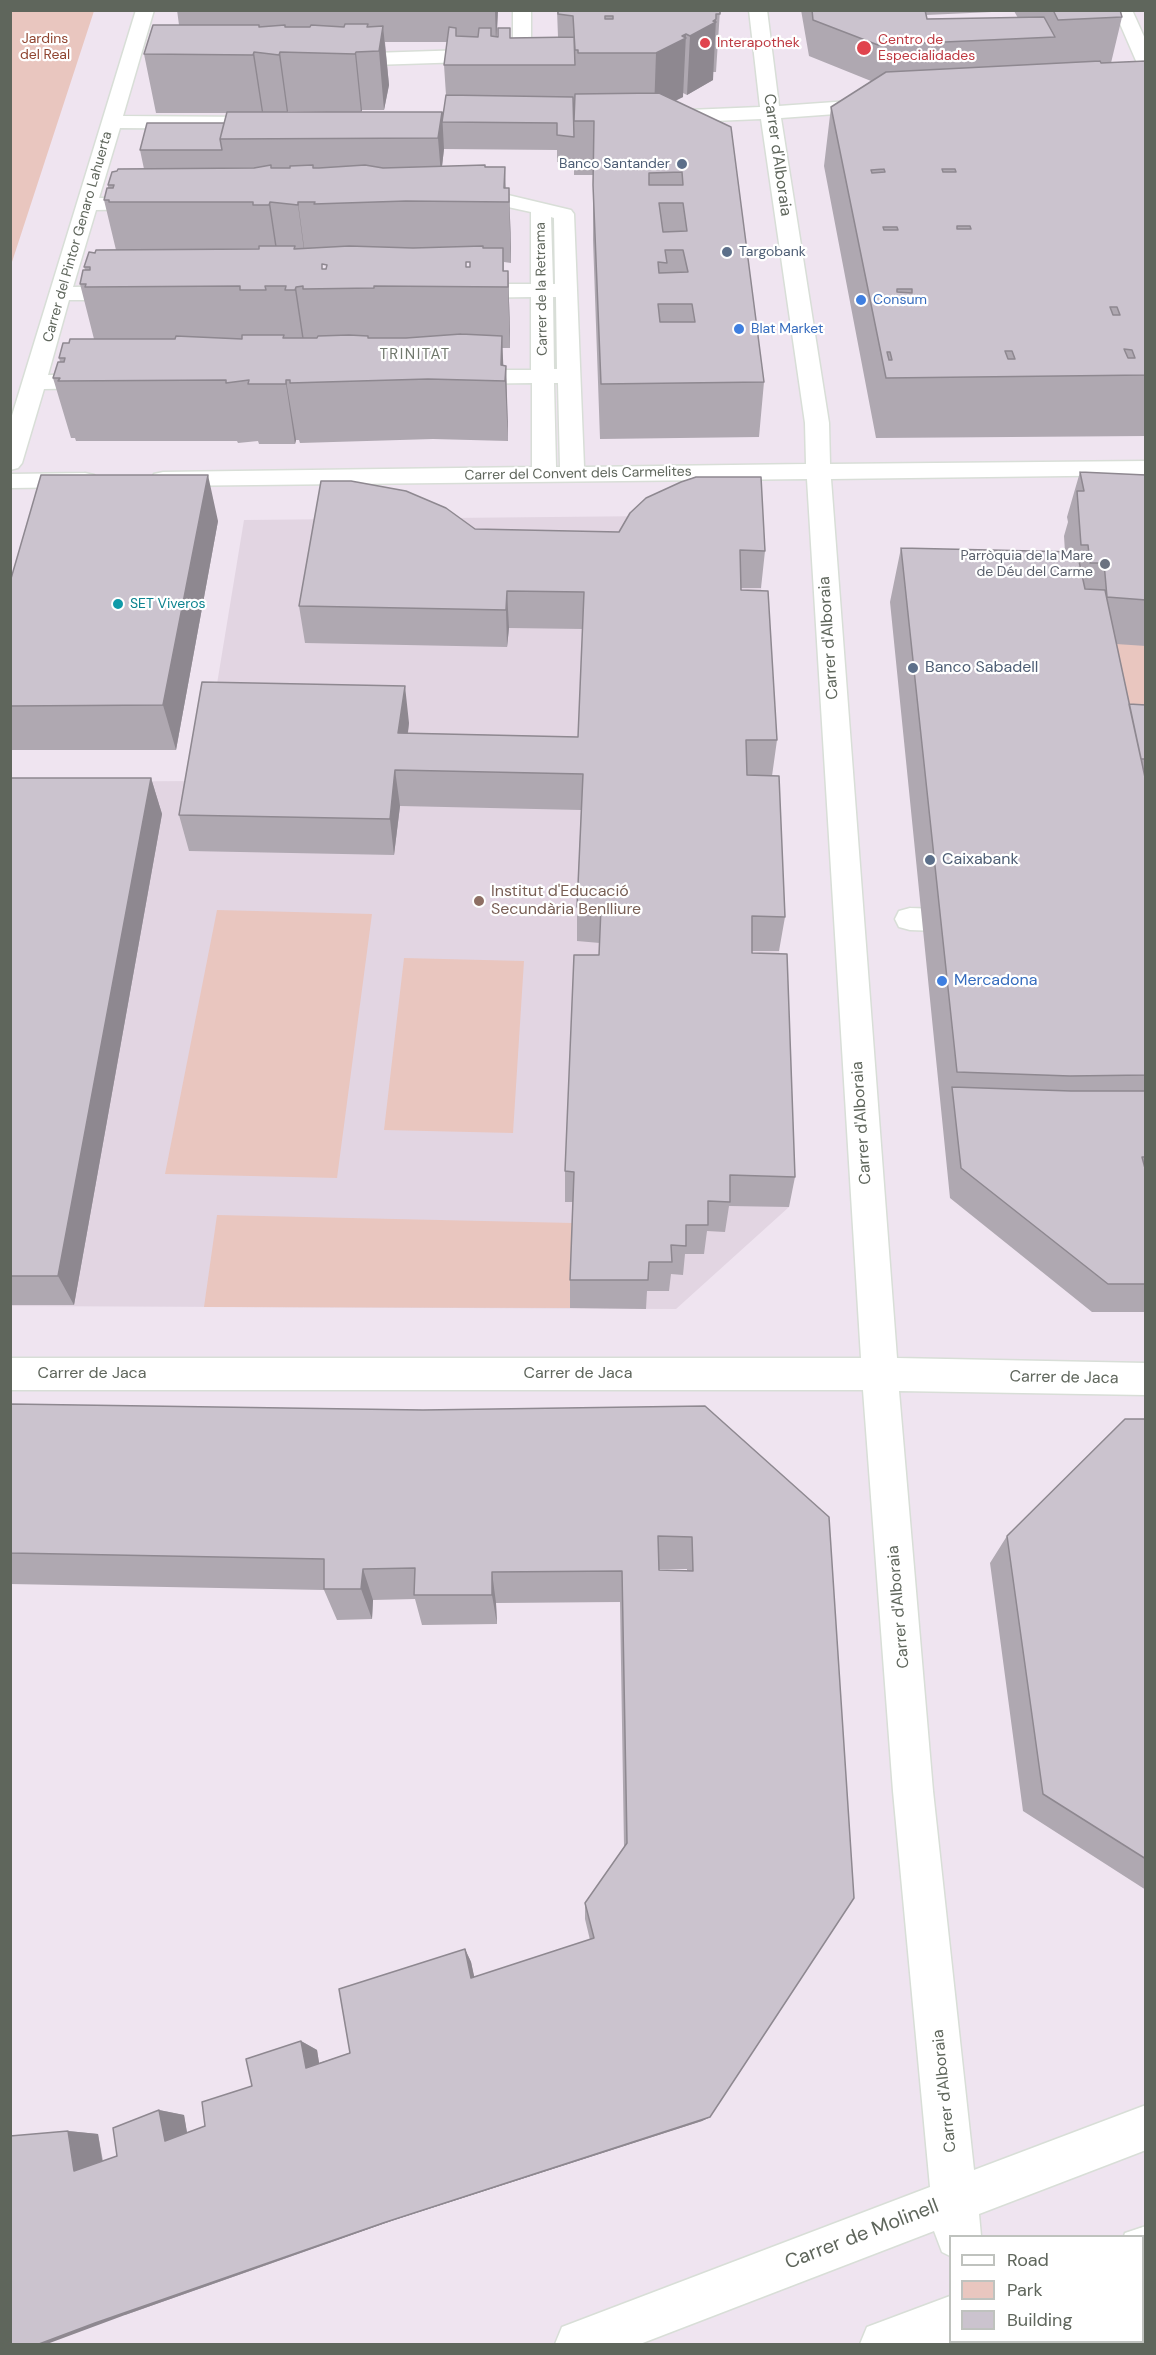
<!DOCTYPE html>
<meta charset="utf-8">
<style>
body{margin:0}
#map{position:relative;width:1156px;height:2355px;overflow:hidden;background:#efe4f0;font-family:"DM Sans",sans-serif}
canvas{display:block}
.frame{position:absolute;inset:0;border:12px solid #5f665c;pointer-events:none}
.legend{position:absolute;left:949px;top:2235px;width:195px;height:108px;box-sizing:border-box;background:#fff;border:2px solid #bfc2be;margin:0;padding:8px 10px;list-style:none;font-size:18px;color:#5f665c}
.legend li{display:flex;align-items:center;gap:12px;height:30px}
.legend b{width:30px;border:2px solid #bfc2be}
</style>
<div id="map">
<canvas width="1156" height="2355"></canvas>
<div class="frame"></div>
<ul class="legend">
<li><b style="height:8px;background:#fff"></b>Road</li>
<li><b style="height:16px;background:#e9c6bf"></b>Park</li>
<li><b style="height:16px;background:#cbc3ce"></b>Building</li>
</ul>
</div>
<script>
const ctx = document.querySelector('canvas').getContext('2d');
ctx.lineJoin = 'round';
function paint(path, color) { ctx.fillStyle = color; ctx.fill(path, 'evenodd'); }
const toPath = rows => new Path2D(rows.map(r => 'M' + r).join(''));
function strokePath(path, color, width, dash) { ctx.strokeStyle = color; ctx.lineWidth = width; ctx.lineCap = dash ? 'butt' : 'round'; ctx.setLineDash(dash || []); ctx.stroke(path); }
function write(font, color, halo, rows, align = 'center') {
  ctx.font = font + ' "DM Sans",sans-serif'; ctx.lineWidth = 4.5; ctx.setLineDash([]); ctx.textBaseline = 'middle'; ctx.strokeStyle = halo; ctx.fillStyle = color; for (const [text, x, y, turn = 0] of rows) {
    ctx.save(); ctx.translate(x, y); ctx.rotate((+turn || 0) * Math.PI / 180); ctx.textAlign = isNaN(turn) ? turn : align; if (halo) ctx.strokeText(text, 0, 0); ctx.fillText(text, 0, 0); ctx.restore();
  }
}
paint(toPath([
 [757,515,774,812,789,1207,676,1309,11,1306,10,782,201,781,244,520]
]), '#e2d5e2');
paint(toPath([
 [11,10,94,11,11,265,10,11],
 [1090,608,1145,646,1145,751],
 [217,910,372,914,337,1178,165,1174],
 [404,958,524,961,513,1133,384,1130],
 [217,1215,573,1223,570,1308,204,1307]
]), '#e9c6bf');
const minor = toPath([
 [136,10,154,10,123,116,251,117,258,119,261,123,258,127,251,129,120,128,99,198,149,197,156,199,159,203,156,207,149,209,96,210,73,287,125,286,133,288,136,293,133,298,125,300,69,300,48,375,100,374,108,376,111,381,108,386,100,388,44,389,22,463,18,468,10,470,10,422,136,10],
 [513,10,531,10,531,45,520,55,497,61,341,66,334,64,332,60,334,56,341,54,497,49,506,47,513,43,513,10],
 [749,10,767,10,779,106,877,99,884,101,887,105,884,109,877,111,781,118,829,423,830,464,1146,461,1146,475,831,479,897,1358,1146,1363,1146,1395,899,1391,933,1791,974,2170,1146,2105,1146,2150,979,2214,981,2236,950,2236,950,2256,942,2252,934,2231,640,2344,555,2344,562,2327,930,2187,893,1791,863,1390,10,1390,10,1358,861,1358,807,479,163,486,154,484,151,479,154,474,163,472,532,467,532,383,460,384,452,382,449,377,452,372,460,370,531,370,531,297,465,298,457,296,454,291,457,286,465,284,531,284,531,212,508,207,458,205,455,201,458,197,465,195,508,195,571,210,574,214,584,467,806,464,805,423,761,119,665,123,658,121,655,117,658,113,665,111,760,107,749,10],
 [551,217,554,218,555,284,553,284,551,217],
 [553,297,556,297,557,369,554,369,553,297],
 [554,383,558,383,560,467,556,467,554,383],
 [1114,10,1132,10,1146,41,1146,69,1139,67,1137,63,1114,10],
 [85,473,94,475,97,480,94,485,85,487,10,488,10,474,85,473],
 [910,908,967,910,978,913,982,921,978,929,967,932,910,930,899,927,895,919,899,911,910,908],
 [1146,2226,1146,2272,1142,2273,1142,2236,1124,2236,1125,2233,1146,2226],
 [950,2296,950,2342,991,2342,991,2344,860,2344,867,2327,950,2296]
]);
strokePath(minor, '#d8ded7', 3);
paint(minor, '#fff');
paint(toPath([
 [177,10,498,10,497,37,498,37,510,28,510,38,558,37,557,10,720,10,716,72,713,72,713,80,687,95,683,93,683,97,675,101,764,382,759,437,600,439,593,240,593,175,574,175,574,164,557,162,557,150,444,149,442,166,505,167,506,188,509,188,511,248,511,263,504,262,504,271,508,271,510,331,510,348,502,348,503,366,506,366,508,441,433,439,300,443,299,440,296,440,295,444,259,444,258,441,238,443,237,441,76,441,75,438,71,438,53,378,60,362,59,358,69,343,94,339,80,284,85,270,84,267,95,253,116,250,104,200,108,188,108,185,144,169,140,150,224,123,227,113,156,113,144,54,179,25],
 [385,42,447,42,444,65,446,95,442,122,361,112,362,110,384,110,389,85],
 [288,111,327,112,287,112],
 [466,262,470,262,470,267,466,267],
 [322,264,327,265,326,269,322,269],
 [801,10,925,10,927,19,1018,18,1014,11,926,15,925,10,1120,10,1122,17,1111,63,1146,61,1146,436,876,438,824,166,831,107,871,81,809,56],
 [1080,472,1146,475,1146,646,1116,644,1129,704,1146,705,1146,1312,1092,1312,950,1198,890,602,901,548,1065,552,1064,536,1068,522,1067,517],
 [218,521,176,750,10,750,10,582],
 [475,529,765,551,761,588,741,588,777,740,772,776,785,917,779,951,752,951,795,1177,789,1207,729,1206,725,1232,707,1231,704,1254,685,1254,683,1275,671,1274,669,1291,647,1291,646,1309,570,1308,570,1280,573,1202,565,1202,565,1171,599,955,600,943,577,941,577,907,581,810,400,806,394,855,189,851,179,815,409,723,408,733,578,737,583,629,509,628,507,647,305,643,299,606],
 [10,778,151,778,162,814,74,1305,10,1305],
 [10,1404,423,1410,705,1406,710,2117,702,2121,394,2220,125,2315,68,2131,98,2134,103,2161,117,2156,159,2110,184,2115,187,2133,205,2126,252,2086,301,2041,317,2050,319,2063,350,2053,465,1949,471,1962,474,1977,590,1940,585,1919,585,1903,624,1847,620,1602,496,1603,497,1624,422,1625,415,1599,373,1600,372,1619,337,1620,324,1590,10,1584],
 [659,1569,687,1569,687,1571,659,1570],
 [1146,1419,1146,1890,1023,1811,990,1563,1007,1536]
]), '#afa8b1');
paint(toPath([
 [495,10,498,10,496,43],
 [716,19,713,80,687,95,690,36],
 [383,26,389,85,384,110,379,51],
 [686,34,683,97,654,111,656,53],
 [254,52,263,111,262,113,253,55],
 [280,52,288,111,287,113,279,55],
 [356,52,362,110,361,113,355,54],
 [442,112,444,149,441,175,438,138],
 [509,188,511,248,511,263,509,202],
 [270,202,279,262,278,265,269,205],
 [298,202,306,262,306,265,298,205],
 [508,271,510,331,510,348,508,287],
 [296,287,305,347,304,350,295,290],
 [502,336,504,381,501,365],
 [506,366,508,426,508,441,505,381],
 [286,380,296,440,295,444,286,384],
 [208,475,218,521,176,750,163,705],
 [507,591,509,628,507,647,506,610],
 [405,686,409,723,403,769,398,733],
 [395,770,400,806,394,855,390,819],
 [151,778,162,814,74,1305,58,1276],
 [363,1569,373,1600,372,1619,361,1589],
 [492,1572,496,1603,497,1624,492,1595],
 [465,1949,471,1962,477,1989,471,1978],
 [301,2041,317,2050,321,2075,306,2068],
 [159,2110,184,2115,189,2144,165,2141],
 [710,2117,702,2121,394,2220,125,2315,47,2344,39,2344,95,2323,383,2223],
 [68,2131,98,2134,104,2172,74,2171]
]), '#8e8890');
const building = toPath([
 [558,10,720,10,720,14,716,14,716,19,713,21,716,22,690,36,686,34,682,36,686,38,656,53,578,53,578,50,575,50,573,16,558,14,558,10],
 [605,16,613,16,613,19,605,19,605,16],
 [812,10,925,10,927,19,1044,17,1055,37,878,45,813,20,812,10],
 [1053,10,1120,10,1122,17,1058,20,1053,10],
 [345,24,368,24,367,27,383,26,379,51,356,52,355,54,280,52,279,55,254,52,253,55,144,54,153,25,259,25,259,27,285,25,285,27,310,27,311,25,344,27,345,24],
 [449,27,456,28,456,36,478,37,479,28,491,28,491,36,498,37,498,28,510,28,510,38,574,37,575,65,444,65,449,27],
 [1100,61,1101,63,1146,61,1146,375,886,378,831,107,886,72,1100,61],
 [884,169,885,172,872,173,871,170,884,169],
 [942,169,955,169,956,172,943,172,942,169],
 [957,226,970,226,971,229,957,229,957,226],
 [883,227,897,227,898,230,884,230,883,227],
 [897,289,912,289,912,293,897,292,897,289],
 [1110,307,1117,307,1120,315,1113,315,1110,307],
 [1124,349,1132,350,1135,358,1128,358,1124,349],
 [1005,351,1012,351,1015,359,1008,359,1005,351],
 [887,352,890,352,892,360,889,360,887,352],
 [659,93,731,127,764,382,601,384,593,185,594,121,574,121,575,94,659,93],
 [682,172,683,185,649,185,649,173,682,172],
 [659,203,683,203,687,231,663,232,659,203],
 [665,250,683,250,688,272,659,273,658,262,667,263,665,250],
 [658,304,692,304,695,322,660,322,658,304],
 [446,95,573,97,574,137,557,135,557,123,442,122,446,95],
 [227,112,442,112,438,138,220,139,227,112],
 [147,123,224,123,220,139,222,150,140,150,147,123],
 [271,165,271,168,290,168,290,166,313,165,313,168,319,168,365,165,383,168,485,165,485,167,505,167,504,188,509,188,509,202,406,201,314,204,315,202,298,202,298,205,270,202,269,205,253,205,253,202,109,202,109,200,104,200,107,188,113,188,114,185,108,185,112,172,117,171,118,169,254,168,271,165],
 [259,246,295,246,294,249,349,246,413,248,483,246,483,248,503,248,503,271,508,271,508,287,374,286,374,288,303,289,303,286,296,287,295,290,285,290,286,286,265,286,266,290,240,290,240,286,85,287,86,284,80,284,83,270,90,270,90,267,84,267,89,252,95,253,96,250,259,249,259,246],
 [466,262,470,262,470,267,466,267,466,262],
 [322,264,327,265,326,269,322,269,322,264],
 [461,334,502,336,501,365,506,366,505,381,428,379,290,383,290,380,286,380,286,384,248,384,249,380,226,383,226,380,58,381,60,378,53,378,58,362,64,362,65,358,59,358,63,343,69,343,70,339,175,339,176,336,242,339,242,335,284,335,283,338,317,338,318,336,349,335,368,336,368,338,406,338,461,334],
 [1080,472,1146,475,1146,600,1107,597,1104,563,1090,563,1088,545,1081,545,1077,491,1084,491,1080,472],
 [41,475,208,475,163,705,10,706,10,582,41,475],
 [696,477,761,477,765,551,740,550,741,590,768,591,777,740,746,740,747,775,779,776,785,917,752,916,752,953,787,954,795,1177,730,1175,730,1202,708,1201,708,1225,686,1225,686,1246,671,1245,672,1262,649,1262,648,1280,570,1280,574,1172,565,1171,574,955,599,955,601,908,577,907,583,774,395,770,390,819,179,815,202,682,405,686,398,733,578,737,584,592,507,591,506,610,299,606,321,481,351,481,406,491,446,508,475,529,619,532,630,513,646,498,681,482,696,477],
 [901,548,1077,552,1085,589,1105,590,1146,782,1146,1075,1070,1076,957,1072,901,548],
 [1129,704,1146,705,1146,759,1141,759,1129,704],
 [10,778,151,778,58,1276,10,1276,10,778],
 [952,1087,1071,1091,1146,1091,1146,1157,1142,1157,1146,1172,1146,1284,1108,1284,961,1168,952,1087],
 [10,1404,423,1410,705,1406,829,1517,854,1898,710,2117,383,2223,95,2323,39,2344,10,2344,10,2136,68,2131,74,2171,117,2156,113,2128,159,2110,165,2141,205,2126,202,2102,252,2086,246,2059,301,2041,306,2068,350,2053,339,1989,465,1949,471,1978,594,1938,585,1903,627,1843,622,1571,492,1572,492,1595,414,1595,415,1568,363,1569,361,1589,324,1589,324,1559,10,1553,10,1404],
 [658,1536,692,1537,693,1571,659,1570,658,1536],
 [1125,1419,1146,1419,1146,1859,1043,1794,1007,1536,1125,1419]
]);
paint(building, '#cbc3ce');
strokePath(building, '#8e8890', 1.5);
for (const [x, y, r, color] of [
 [705,43,6,"#e0444e"],
 [864,48,8,"#e0444e"],
 [682,164,6,"#5c6f8a"],
 [727,252,6,"#5c6f8a"],
 [861,300,6,"#3f7fe0"],
 [739,329,6,"#3f7fe0"],
 [1105,564,6,"#6b7280"],
 [118,604,6,"#0f9aa8"],
 [913,668,6,"#5c6f8a"],
 [930,860,6,"#5c6f8a"],
 [479,901,6,"#8d6e63"],
 [942,981,6,"#3f7fe0"]
]) { const dot = new Path2D(); dot.arc(x, y, r, 0, 2 * Math.PI); ctx.fillStyle = color; ctx.fill(dot); strokePath(dot, '#fff', 2); }
write('14px', '#904531', '#fff', [
 ["Jardins",45,39],
 ["del Real",45,55]
]);
write('14px', '#be3a42', '#fff', [
 ["Centro de",878,40],
 ["Especialidades",878,56],
 ["Interapothek",717,43]
], 'left');
write('14px', '#4e5e75', '#fff', [
 ["Banco Santander",670,164],
 ["Targobank",739,252,"left"]
], 'right');
write('14px', '#5f665c', '#fff', [
 ["Carrer del Pintor Genaro Lahuerta",78,237,-74],
 ["Carrer de la Retrama",542,289,-91],
 ["Carrer del Convent dels Carmelites",578,474,-1]
]);
write('14px', '#366cbe', '#fff', [
 ["Consum",873,300],
 ["Blat Market",751,329]
], 'left');
write('14px', '#5b616d', '#fff', [
 ["Parròquia de la Mare",1093,556],
 ["de Déu del Carme",1093,572]
], 'right');
write('14px', '#0d838f', '#fff', [
 ["SET Viveros",130,604]
], 'left');
ctx.letterSpacing = '1.5px';
write('15px', '#71786d', '#fff', [
 ["TRINITAT",415,355]
]);
ctx.letterSpacing = '0px';
write('16px', '#5f665c', '#fff', [
 ["Carrer d'Alboraia",777,155,82],
 ["Carrer d'Alboraia",829,638,-94],
 ["Carrer d'Alboraia",862,1123,-94],
 ["Carrer de Jaca",92,1374],
 ["Carrer de Jaca",578,1374],
 ["Carrer de Jaca",1064,1378,1],
 ["Carrer d'Alboraia",899,1607,-95],
 ["Carrer d'Alboraia",945,2091,-96]
]);
write('16px', '#4e5e75', '#fff', [
 ["Banco Sabadell",925,668],
 ["Caixabank",942,860]
], 'left');
write('16px', '#785e54', '#fff', [
 ["Institut d'Educació",491,892],
 ["Secundària Benlliure",491,910]
], 'left');
write('16px', '#366cbe', '#fff', [
 ["Mercadona",954,981]
], 'left');
write('20px', '#5f665c', '#fff', [
 ["Carrer de Molinell",862,2235,-21]
]);
</script>
